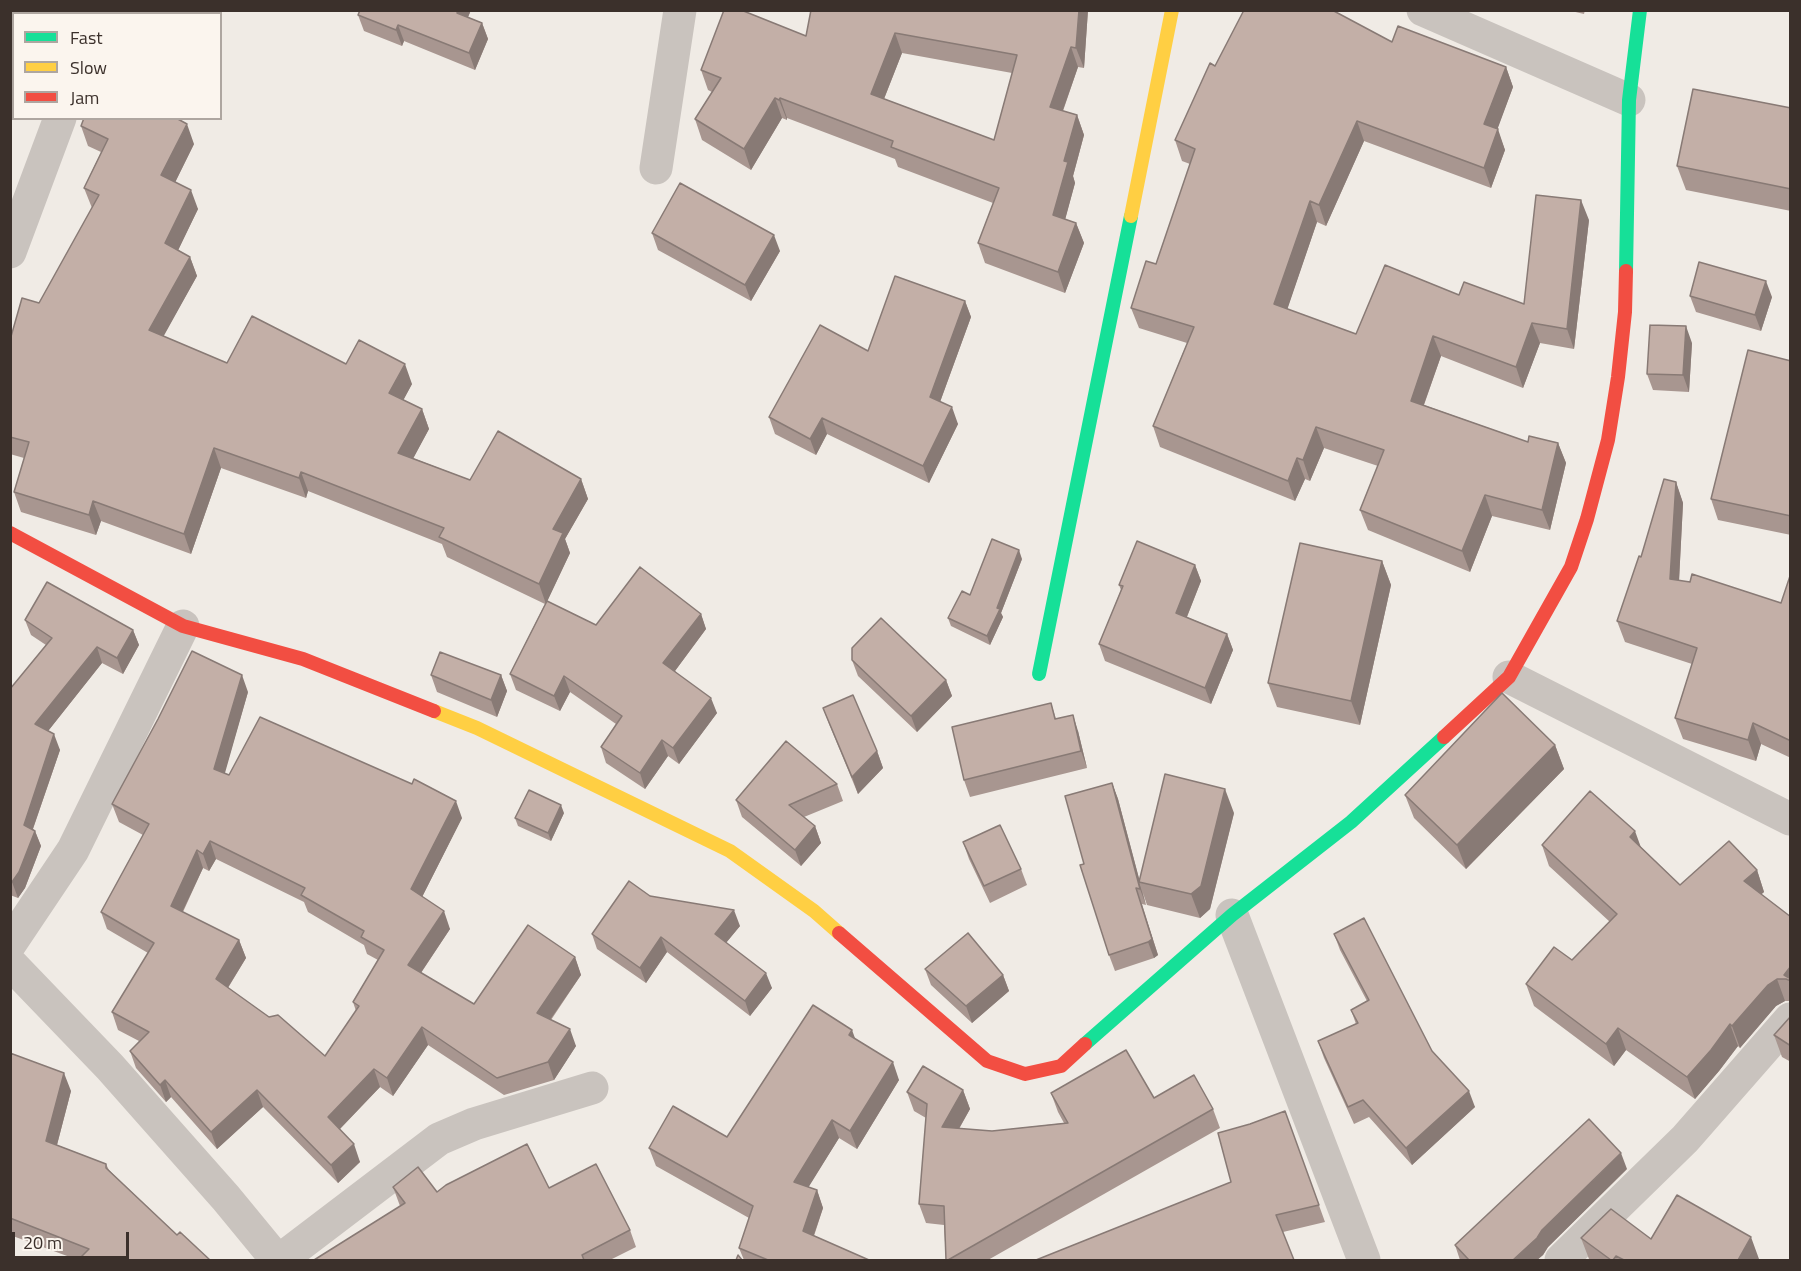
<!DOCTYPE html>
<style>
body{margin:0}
#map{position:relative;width:1801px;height:1271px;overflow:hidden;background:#f0ebe5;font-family:"Titillium Web",sans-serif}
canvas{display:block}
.frame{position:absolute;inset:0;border:12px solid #3b302b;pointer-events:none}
.legend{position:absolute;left:12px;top:12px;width:210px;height:108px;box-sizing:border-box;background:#fbf5ee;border:2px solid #aea6a0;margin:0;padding:8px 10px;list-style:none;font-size:18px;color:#3b302b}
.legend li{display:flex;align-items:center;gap:12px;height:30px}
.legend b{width:30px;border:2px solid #aea6a0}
.scale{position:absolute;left:12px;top:1232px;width:117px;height:27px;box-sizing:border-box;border:3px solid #3b302b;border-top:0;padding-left:8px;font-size:18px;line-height:21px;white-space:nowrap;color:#3b302b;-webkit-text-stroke:4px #fbf5ee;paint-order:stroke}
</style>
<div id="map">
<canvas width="1801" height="1271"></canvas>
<div class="frame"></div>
<ul class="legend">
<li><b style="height:8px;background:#16e098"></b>Fast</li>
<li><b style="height:8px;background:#ffcf43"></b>Slow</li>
<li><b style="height:8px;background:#f24e42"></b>Jam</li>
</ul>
<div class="scale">20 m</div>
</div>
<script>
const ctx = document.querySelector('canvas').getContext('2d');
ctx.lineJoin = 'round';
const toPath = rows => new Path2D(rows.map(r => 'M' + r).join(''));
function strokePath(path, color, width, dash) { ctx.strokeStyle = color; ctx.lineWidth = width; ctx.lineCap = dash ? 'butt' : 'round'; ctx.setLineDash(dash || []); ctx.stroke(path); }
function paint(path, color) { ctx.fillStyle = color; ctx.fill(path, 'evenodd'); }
strokePath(toPath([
 [1423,10,1629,100],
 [656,168,680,10],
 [10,252,60,118],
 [1509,677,1790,819],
 [1232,915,1364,1260],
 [10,944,73,850,183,626],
 [10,963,110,1067,226,1198,277,1260],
 [280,1260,439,1139,474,1124,592,1088],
 [1561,1260,1685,1139,1790,1019]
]), '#c9c3be', 33);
strokePath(toPath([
 [1626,271,1629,100,1640,10],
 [1039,674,1131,216],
 [1085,1044,1232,915,1351,822,1444,737]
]), '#16e098', 14);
strokePath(toPath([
 [1131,216,1172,10],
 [434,711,477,728,730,851,814,911,839,933]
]), '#ffcf43', 14);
strokePath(toPath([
 [10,533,183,626,303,659,434,711],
 [1444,737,1509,677,1571,567,1587,519,1608,440,1618,377,1625,312,1626,271],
 [839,933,987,1061,1025,1074,1061,1066,1085,1044]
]), '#f24e42', 14);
paint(toPath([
 [360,10,471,10,468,17,482,23,488,39,475,70,404,41,402,46,364,31,358,15],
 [811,10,1088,10,1084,68,1078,67,1063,111,1077,115,1084,135,1073,176,1075,183,1065,219,1076,223,1084,243,1065,293,985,263,978,243,993,203,898,167,895,159,787,118,787,120,782,118,751,170,702,140,695,119,712,92,708,90,701,70,806,36],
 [902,53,1012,73,994,140,884,99],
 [1567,10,1585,10,1584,14],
 [1392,42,1506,67,1513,87,1497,129,1505,150,1491,188,1364,141,1326,226,1317,222,1287,309,1356,334,1459,295,1524,304,1589,220,1574,349,1540,343,1523,388,1441,356,1424,405,1528,442,1558,443,1566,463,1550,530,1492,516,1470,572,1368,530,1360,510,1378,466,1324,448,1310,481,1305,479,1295,501,1160,447,1153,426,1187,343,1139,328,1131,308,1156,264,1190,164,1182,161,1175,140,1215,66],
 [1791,108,1791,211,1686,190,1677,166],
 [81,126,194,144,175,182,198,209,178,250,190,257,197,276,163,336,227,363,346,364,412,384,403,400,422,409,429,429,413,458,470,480,581,479,588,499,565,539,570,553,547,601,596,625,701,614,706,629,675,671,717,713,679,764,668,756,645,789,606,763,601,747,616,724,570,692,560,711,516,690,510,674,545,604,447,557,442,544,308,491,306,498,221,468,191,554,101,521,96,535,21,512,14,492,24,458,10,454,10,340,39,303,92,208,84,188,101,152,88,146],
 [652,233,780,251,751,301,658,250],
 [1690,296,1772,297,1761,331,1696,312],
 [965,301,971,317,940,402,958,424,929,483,827,434,816,455,775,434,769,417,868,351],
 [1692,343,1689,392,1653,390,1647,374],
 [1791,361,1791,535,1718,520,1711,499],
 [1676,482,1683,503,1679,581,1781,603,1791,573,1791,758,1761,744,1756,761,1683,739,1675,718,1692,664,1625,642,1617,621,1641,557],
 [1022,559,1001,613,1003,617,990,645,951,626,948,618,970,595],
 [1382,561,1391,585,1360,725,1277,707,1268,683],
 [1195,565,1201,581,1187,617,1227,634,1233,650,1211,704,1105,661,1099,644,1121,590,1119,585],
 [25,620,133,630,139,645,123,674,102,663,48,731,60,750,33,829,35,831,41,846,25,888,18,898,10,895,10,689,46,645,31,635],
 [852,660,946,680,952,696,917,732,858,676],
 [431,675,501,675,507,691,497,717,437,692],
 [248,692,224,774,229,775,462,818,422,897,450,929,421,973,474,1004,575,957,581,975,551,1020,576,1046,554,1080,504,1095,428,1045,393,1096,380,1087,340,1129,360,1162,338,1183,263,1107,217,1149,171,1097,166,1102,136,1068,130,1051,139,1041,118,1030,112,1012,148,953,107,929,101,912,143,835,119,822,112,804],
 [216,859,304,902,308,912,364,945,367,954,378,960,353,1002,356,1011,325,1056,228,988,246,958,239,940,183,912,203,868,209,871],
 [1051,703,1056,719,1078,731,1087,768,970,797,964,780],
 [823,708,877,751,883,768,858,794,829,724],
 [1555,745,1564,769,1466,869,1414,818,1405,795],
 [1112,783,1118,799,1139,879,1234,813,1210,909,1200,918,1147,905,1143,893,1146,905,1142,904,1158,955,1154,958,1115,971,1109,955,1084,864],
 [837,784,843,801,804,817,815,826,821,843,801,866,742,817,736,800],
 [564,813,551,841,518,826,515,818],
 [963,842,1021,869,1027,885,990,903,969,859],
 [1542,845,1641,847,1680,885,1757,870,1764,892,1761,894,1791,917,1791,1001,1785,1001,1776,1006,1740,1048,1738,1046,1719,1071,1695,1099,1626,1050,1614,1066,1534,1006,1526,984,1572,960,1610,922,1549,866],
 [650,896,740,926,726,943,772,988,750,1016,667,952,646,983,597,949,592,934],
 [1334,934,1432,1051,1475,1107,1412,1165,1369,1117,1354,1124,1324,1058,1318,1041,1356,1024,1351,1010,1367,1001,1340,950],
 [925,969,1003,975,1009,991,972,1023,931,985],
 [1791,1016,1791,1062,1782,1057,1774,1035],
 [855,1039,899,1080,857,1149,839,1138,808,1187,817,1190,823,1208,814,1236,869,1260,744,1260,739,1248,749,1218,656,1166,649,1148,727,1137],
 [10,1053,71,1091,57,1145,106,1164,109,1170,177,1235,210,1260,78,1260,10,1235],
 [963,1090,970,1109,959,1129,992,1131,1064,1123,1058,1112,1051,1093,1154,1098,1213,1109,1220,1128,988,1260,946,1260,944,1225,926,1223,919,1204,926,1118,914,1111,907,1092],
 [1285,1111,1325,1222,1283,1232,1231,1182,1250,1124],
 [1627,1169,1548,1247,1543,1255,1537,1260,1460,1260,1455,1245],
 [393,1187,437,1192,549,1188,630,1230,636,1247,610,1260,314,1260,400,1206],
 [1581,1238,1651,1239,1759,1259,1758,1260,1592,1260,1589,1259]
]), '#a89690');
paint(toPath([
 [458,10,471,10,463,29,457,13],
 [1079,10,1088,10,1084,68,1076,48],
 [482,23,488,39,475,70,469,53],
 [398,25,404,41,402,46,396,30],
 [895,33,902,53,878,114,871,94],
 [1071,47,1078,67,1057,127,1050,107],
 [1506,67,1513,87,1492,144,1484,124],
 [775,98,782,118,751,170,744,149],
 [780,98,787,118,787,120,779,100],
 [1077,115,1084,135,1073,176,1075,183,1061,235,1053,215,1064,161],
 [1357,121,1364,141,1326,226,1319,205],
 [187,124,194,144,169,195,161,175],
 [1498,129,1505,150,1491,188,1484,168],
 [191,190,198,209,172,263,165,243],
 [1581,200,1589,220,1574,349,1567,329],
 [1310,201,1317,222,1282,325,1274,304],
 [1076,223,1084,243,1065,293,1058,272],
 [774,235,780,251,751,301,745,285],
 [190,257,197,276,156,350,149,330],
 [1766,281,1772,297,1761,331,1755,315],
 [965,301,971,317,936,413,930,397],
 [1532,323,1540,343,1523,388,1516,367],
 [1686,326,1692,343,1689,392,1683,375],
 [1433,336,1441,356,1418,421,1411,401],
 [405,364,412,384,397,412,389,393],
 [952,407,958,424,929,483,923,466],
 [422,409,429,429,406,472,398,453],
 [822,418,827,434,816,455,810,439],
 [1316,427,1324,448,1310,481,1303,460],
 [1558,443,1566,463,1550,530,1542,510],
 [214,448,221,468,191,554,184,534],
 [1297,458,1305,479,1295,501,1288,481],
 [301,472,308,491,306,498,299,478],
 [581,479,588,499,565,539,570,553,546,604,539,584,553,529],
 [1676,482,1683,503,1678,600,1670,579],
 [1485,495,1492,516,1470,572,1462,551],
 [93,501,101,521,96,535,89,515],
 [1019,550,1022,559,1001,613,1003,617,990,645,987,636],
 [1382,561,1391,585,1360,725,1351,701],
 [1195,565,1201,581,1182,629,1176,613],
 [701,614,706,629,669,679,663,663],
 [133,630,139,645,123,674,117,658],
 [1227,634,1233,650,1211,704,1205,688],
 [97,647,102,663,41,740,35,724],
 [242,675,248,692,221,787,214,769],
 [501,675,507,691,497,717,491,700],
 [564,676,570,692,560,711,554,696],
 [946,680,952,696,917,732,911,716],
 [711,698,717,713,679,764,673,748],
 [1073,715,1078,731,1087,768,1081,751],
 [1753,723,1761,744,1756,761,1748,740],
 [54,734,60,750,29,840,24,825],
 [662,740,668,756,645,789,640,773],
 [1555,745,1564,769,1466,869,1457,845],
 [877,751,883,768,858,794,852,777],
 [1112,783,1118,799,1140,882,1139,882,1146,905,1140,889],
 [1225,789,1234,813,1210,909,1200,918,1191,894],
 [456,801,462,818,417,907,411,889],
 [561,805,564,813,551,841,548,833],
 [815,826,821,843,801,866,795,850],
 [35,831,41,846,25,888,18,898,12,882],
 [1635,831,1643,853,1630,837],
 [210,841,216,859,209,871,203,854],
 [197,850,203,868,177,923,171,906],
 [1757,870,1764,892,1752,903,1744,881],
 [1136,888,1158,955,1154,958,1148,942],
 [734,910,740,926,720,950,715,934],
 [444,911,450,929,414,983,408,965],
 [661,937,667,952,646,983,640,968],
 [239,940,246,958,222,997,216,979],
 [575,957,581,975,543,1030,537,1013],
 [1791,966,1791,981,1784,975],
 [766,973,772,988,750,1016,745,1001],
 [1003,975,1009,991,972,1023,966,1006],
 [1777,979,1785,1001,1776,1006,1740,1048,1732,1026,1768,985],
 [1730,1024,1738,1046,1719,1071,1695,1099,1687,1077],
 [422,1027,428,1045,393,1096,387,1078],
 [1618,1028,1626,1050,1614,1066,1606,1044],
 [570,1029,576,1046,554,1080,548,1062],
 [852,1030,859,1049,849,1035],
 [893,1062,899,1080,857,1149,850,1131],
 [374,1069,380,1087,335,1134,328,1117],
 [64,1073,71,1091,53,1160,46,1141],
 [165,1080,171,1097,166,1102,160,1085],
 [257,1090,263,1107,217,1149,211,1132],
 [963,1090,970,1109,949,1146,942,1127],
 [1469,1091,1475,1107,1412,1165,1406,1148],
 [832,1120,839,1138,800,1201,794,1182],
 [354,1144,360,1162,338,1183,331,1165],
 [1621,1153,1627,1169,1548,1247,1543,1255,1537,1260,1513,1260,1542,1230],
 [817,1190,823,1208,809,1249,803,1231],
 [1751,1237,1759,1259,1758,1260,1738,1260]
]), '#887a75');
const building = toPath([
 [360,10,458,10,457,13,482,23,469,53,398,25,396,30,358,15,360,10],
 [724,10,741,10,806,36,811,10,1079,10,1076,48,1071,47,1050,107,1077,115,1064,161,1068,162,1053,215,1076,223,1058,272,978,243,999,188,891,147,893,141,780,98,779,100,775,98,744,149,695,119,721,78,701,70,724,10],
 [895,33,1017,55,994,140,871,94,895,33],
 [1244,10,1332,10,1392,42,1398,26,1506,67,1484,124,1498,129,1484,168,1357,121,1319,205,1310,201,1274,304,1356,334,1385,265,1459,295,1464,282,1524,304,1536,195,1581,200,1567,329,1532,323,1516,367,1433,336,1411,401,1528,442,1529,436,1558,443,1542,510,1485,495,1462,551,1360,510,1384,450,1316,427,1303,460,1297,458,1288,481,1153,426,1194,327,1131,308,1146,261,1156,264,1195,149,1175,140,1210,63,1215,66,1244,10],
 [1693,89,1791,108,1791,189,1677,166,1693,89],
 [84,118,176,118,187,124,161,175,191,190,165,243,190,257,149,330,227,363,252,316,346,364,359,340,405,364,389,393,422,409,398,453,470,480,498,431,581,479,553,529,563,533,539,584,439,537,444,528,301,472,299,478,214,448,184,534,93,501,89,515,14,492,29,442,10,437,10,340,22,298,39,303,99,195,84,188,108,139,81,126,84,118],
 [680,183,774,235,745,285,652,233,680,183],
 [1699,262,1766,281,1755,315,1690,296,1699,262],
 [895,276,965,301,930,397,952,407,923,466,822,418,810,439,769,417,820,325,868,351,895,276],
 [1650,325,1686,326,1683,375,1647,374,1650,325],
 [1748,350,1791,361,1791,516,1711,499,1748,350],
 [1664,479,1676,482,1670,579,1690,582,1692,574,1781,603,1791,573,1791,741,1753,723,1748,740,1675,718,1697,648,1617,621,1639,556,1641,557,1664,479],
 [992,539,1019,550,997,608,1000,609,987,636,948,618,962,591,970,595,992,539],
 [1137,541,1195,565,1176,613,1227,634,1205,688,1099,644,1123,586,1119,585,1137,541],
 [1300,543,1382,561,1351,701,1268,683,1300,543],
 [640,567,701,614,663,663,711,698,673,748,662,740,640,773,601,747,622,716,564,676,554,696,510,674,547,601,596,625,640,567],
 [47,582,133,630,117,658,97,647,35,724,54,734,24,825,35,831,19,872,12,882,10,882,10,689,52,638,25,620,47,582],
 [881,618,946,680,911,716,852,660,852,648,881,618],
 [192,651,242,675,214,769,229,775,260,717,412,784,414,779,456,801,411,889,444,911,408,965,474,1004,528,925,575,957,537,1013,570,1029,548,1062,497,1078,422,1027,387,1078,374,1069,328,1117,354,1144,331,1165,257,1090,211,1132,165,1080,160,1085,130,1051,149,1032,112,1012,154,943,101,912,149,824,112,804,158,719,192,651],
 [210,841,305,888,301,895,364,931,361,937,384,950,353,1002,359,1006,325,1056,278,1015,269,1017,216,979,239,940,171,906,197,850,203,854,210,841],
 [440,652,501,675,491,700,431,675,440,652],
 [1502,693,1555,745,1457,845,1405,795,1502,693],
 [853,695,877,751,852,777,823,708,853,695],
 [1051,703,1055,719,1073,715,1081,751,964,780,952,727,1051,703],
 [786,741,837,784,789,805,815,826,795,850,736,800,786,741],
 [1165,774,1225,789,1201,886,1191,894,1139,882,1165,774],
 [1112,783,1140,889,1136,888,1152,939,1148,942,1109,955,1080,865,1084,864,1065,796,1112,783],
 [529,790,561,805,548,833,515,818,529,790],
 [1590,791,1635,831,1630,837,1680,885,1729,841,1757,870,1744,881,1791,917,1791,966,1784,975,1791,979,1791,981,1786,979,1777,979,1768,985,1732,1026,1730,1024,1711,1050,1687,1077,1618,1028,1606,1044,1526,984,1554,947,1572,960,1617,914,1542,845,1590,791],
 [1000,825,1021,869,984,886,963,842,1000,825],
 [629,881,650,896,734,910,715,934,766,973,745,1001,661,937,640,968,592,934,629,881],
 [1364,918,1432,1051,1469,1091,1406,1148,1363,1100,1348,1107,1318,1041,1358,1023,1351,1010,1369,1000,1334,934,1364,918],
 [968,933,1003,975,966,1006,925,969,968,933],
 [813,1005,852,1030,849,1035,893,1062,850,1131,832,1120,794,1182,817,1190,803,1231,869,1260,768,1260,739,1248,753,1206,649,1148,673,1106,727,1137,813,1005],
 [1791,1016,1791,1046,1774,1035,1791,1016],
 [1126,1050,1154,1098,1194,1075,1213,1109,948,1260,946,1260,944,1206,919,1204,927,1104,907,1092,923,1066,963,1090,942,1127,992,1131,1068,1123,1051,1093,1126,1050],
 [10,1053,64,1073,46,1141,106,1164,106,1168,177,1235,180,1232,210,1260,78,1260,89,1249,10,1218,10,1053],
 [1285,1111,1319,1205,1276,1215,1294,1260,1036,1260,1231,1182,1218,1133,1250,1124,1285,1111],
 [1589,1119,1621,1153,1542,1230,1537,1238,1513,1260,1469,1260,1455,1245,1589,1119],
 [527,1144,549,1188,596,1164,630,1230,582,1255,584,1260,314,1260,405,1203,393,1187,418,1167,437,1192,446,1185,527,1144],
 [1677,1195,1751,1237,1738,1260,1624,1260,1616,1256,1613,1260,1611,1260,1581,1238,1611,1209,1651,1239,1677,1195],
 [738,1255,742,1260,736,1260,738,1255]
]);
paint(building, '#c3afa7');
strokePath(building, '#887a75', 1.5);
</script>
